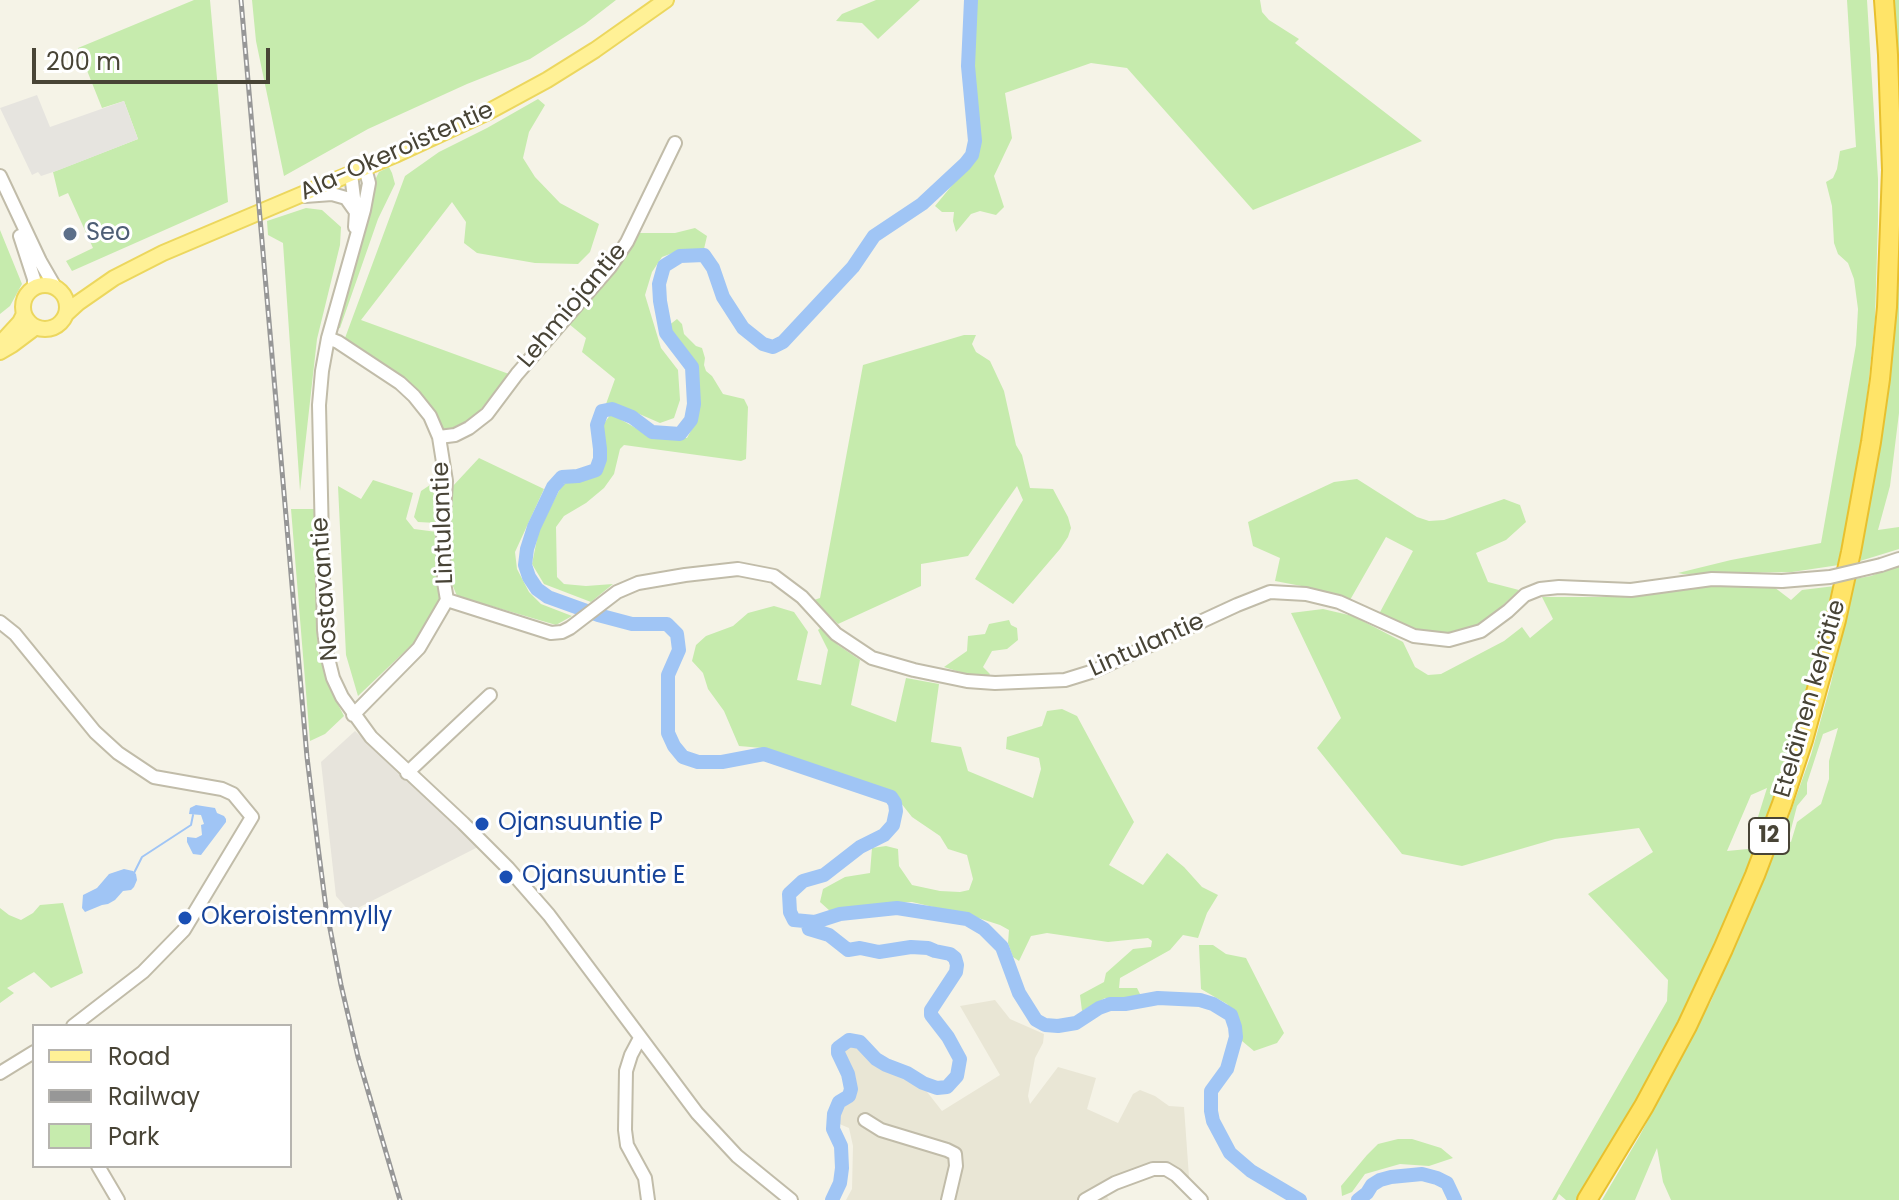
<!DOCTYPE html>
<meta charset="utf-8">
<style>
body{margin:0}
#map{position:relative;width:1899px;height:1200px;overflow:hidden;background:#f5f3e7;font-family:Poppins,sans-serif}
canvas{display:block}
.legend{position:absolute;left:32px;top:1024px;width:260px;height:144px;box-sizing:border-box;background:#fff;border:2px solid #b6b4af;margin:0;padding:10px 14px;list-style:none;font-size:24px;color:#484436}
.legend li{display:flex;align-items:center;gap:16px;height:40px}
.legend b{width:40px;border:2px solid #b6b4af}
.scale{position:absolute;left:32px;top:48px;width:238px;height:36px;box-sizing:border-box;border:4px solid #484436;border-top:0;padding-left:10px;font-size:24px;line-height:28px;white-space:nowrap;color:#484436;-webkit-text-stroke:6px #fff;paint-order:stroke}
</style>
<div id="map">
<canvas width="1899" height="1200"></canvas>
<ul class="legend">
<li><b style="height:10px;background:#fff196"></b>Road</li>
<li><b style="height:10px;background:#979797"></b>Railway</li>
<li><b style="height:22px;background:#c6ebad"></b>Park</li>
</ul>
<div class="scale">200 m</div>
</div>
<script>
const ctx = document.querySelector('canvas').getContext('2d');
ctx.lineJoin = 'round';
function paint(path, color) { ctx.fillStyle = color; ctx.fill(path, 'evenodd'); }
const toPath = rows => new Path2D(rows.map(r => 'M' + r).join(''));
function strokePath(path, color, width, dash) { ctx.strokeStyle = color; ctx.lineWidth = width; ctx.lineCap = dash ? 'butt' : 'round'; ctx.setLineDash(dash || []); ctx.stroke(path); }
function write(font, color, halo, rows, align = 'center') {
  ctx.font = font + ' Poppins,sans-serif'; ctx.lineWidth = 6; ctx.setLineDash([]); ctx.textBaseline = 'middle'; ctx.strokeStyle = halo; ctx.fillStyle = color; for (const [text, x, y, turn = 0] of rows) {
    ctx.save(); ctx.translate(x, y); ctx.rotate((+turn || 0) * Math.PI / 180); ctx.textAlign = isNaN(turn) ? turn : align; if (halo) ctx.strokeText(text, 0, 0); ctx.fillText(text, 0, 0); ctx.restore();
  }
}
paint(toPath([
 [995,1000,1010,1019,1044,1034,1043,1043,1035,1058,1028,1096,1030,1104,1058,1067,1096,1078,1087,1109,1118,1123,1133,1094,1140,1090,1155,1096,1169,1106,1184,1107,1189,1177,1141,1177,1106,1195,1109,1200,846,1200,852,1189,853,1146,849,1128,837,1123,839,1108,842,1102,850,1098,854,1092,855,1081,843,1055,843,1049,846,1046,853,1044,857,1045,879,1066,901,1075,915,1085,924,1088,942,1111,1000,1075,960,1006]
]), '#e9e6d5');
paint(toPath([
 [355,731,478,847,350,912,336,896,321,762]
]), '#e7e4dc');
paint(toPath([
 [194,0,210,0,228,202,72,271,66,261,93,248,68,193,59,197,53,172,138,139,124,101,102,108,78,48],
 [252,0,616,0,585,24,530,59,467,84,368,129,284,176,256,41],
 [876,0,920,0,878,39,862,23,836,21,842,14],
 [975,0,1260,0,1262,12,1269,20,1299,39,1295,43,1422,141,1253,210,1127,68,1091,63,1005,93,1012,138,994,176,1004,207,996,215,980,211,971,214,956,232,953,221,954,212,942,212,935,206,977,155,981,140,974,65],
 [1847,0,1867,0,1878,179,1878,220,1875,319,1869,378,1863,431,1847,532,1839,565,1792,572,1683,574,1678,573,1731,560,1821,543,1856,345,1858,309,1854,279,1848,263,1838,254,1834,243,1832,206,1826,182,1833,178,1837,169,1840,151,1856,147],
 [1893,0,1899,0,1899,413,1890,486,1878,530,1899,527,1899,549,1860,561,1881,428,1898,116],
 [538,99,545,105,529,132,523,158,535,177,560,203,599,224,590,252,578,264,535,263,477,253,464,243,466,222,452,202,361,320,509,374,468,425,444,432,437,417,409,383,345,338,405,176,439,152,487,128],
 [389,167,392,173,395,184,378,219,340,328,337,329,337,322,373,184,379,172],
 [306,208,322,210,341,227,340,245,317,339,300,491,283,243,268,235,267,221],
 [695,228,707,236,704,249,678,251,662,257,652,272,645,295,661,348,678,370,680,400,674,418,660,423,621,406,606,404,615,379,582,352,586,338,569,324,623,258,636,233,675,233],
 [0,230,22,284,10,306,0,314],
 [677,319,682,324,684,334,696,346,702,348,705,358,704,365,706,371,712,376,723,394,744,399,748,407,746,459,741,461,624,445,620,449,614,474,604,488,586,503,564,516,556,527,557,577,564,584,586,586,613,584,591,602,544,584,532,564,539,529,560,489,565,483,576,483,599,474,606,459,602,426,611,414,648,435,687,438,693,427,700,400,696,368,668,326],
 [964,335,976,335,972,344,976,352,990,361,1004,391,1016,445,1022,455,1030,488,1053,489,1068,517,1071,528,1068,537,1060,549,1013,604,975,579,1023,500,1017,486,968,556,921,564,921,586,838,624,814,600,820,598,863,365],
 [479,458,544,489,515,552,517,569,529,592,541,604,572,616,556,625,457,596,450,579,449,528,452,487],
 [439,479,437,523,418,522,414,517,421,491],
 [1357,479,1417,517,1429,521,1444,520,1504,499,1520,505,1526,522,1506,540,1476,553,1488,582,1519,590,1486,621,1457,633,1438,635,1412,631,1379,614,1413,551,1386,537,1350,600,1312,588,1275,581,1280,558,1253,546,1248,522,1334,482],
 [373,480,413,493,406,519,414,529,437,532,440,602,422,635,358,696,346,655,338,486,361,499],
 [291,509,314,509,318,652,329,687,344,716,325,734,310,741],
 [1899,565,1899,1200,1671,1200,1663,1182,1657,1148,1635,1200,1602,1200,1639,1137,1711,1001,1781,839,1811,755,1831,683,1854,579,1871,576],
 [1838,728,1829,761,1829,779,1821,804,1797,822,1791,842,1788,841,1797,806,1807,794,1807,783,1823,734],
 [1740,584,1774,587,1791,600,1802,590,1835,586,1801,716,1762,836,1719,939,1681,1019,1637,1102,1586,1188,1578,1200,1566,1200,1559,1194,1556,1200,1552,1200,1667,1001,1668,980,1588,894,1653,852,1639,828,1555,839,1462,866,1402,854,1317,748,1341,718,1291,613,1323,609,1353,616,1403,642,1415,667,1428,675,1441,674,1504,641,1522,627,1530,638,1553,619,1542,597,1623,597,1687,585],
 [1767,788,1748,849,1727,851,1751,795],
 [774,606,794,612,808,632,797,680,821,685,828,650,818,630,821,627,838,645,860,660,851,705,896,722,906,678,939,684,931,742,961,747,968,771,1033,798,1041,769,1039,758,1006,749,1007,737,1042,726,1047,711,1062,709,1077,716,1134,822,1109,865,1143,885,1167,853,1184,867,1202,887,1218,895,1207,913,1198,938,1183,935,1170,950,1120,978,1119,988,1137,988,1141,996,1118,1000,1105,998,1082,1011,1080,995,1104,982,1106,973,1133,949,1151,947,1152,941,1148,938,1108,942,1047,933,1031,936,1019,961,1013,957,1008,943,1009,930,1000,925,972,916,912,902,884,903,830,911,820,902,823,889,845,877,870,873,872,848,886,846,898,849,899,866,912,885,940,891,960,892,969,890,973,879,967,855,948,849,940,836,912,817,893,793,762,748,739,746,724,711,708,689,703,673,692,661,696,645,706,636,733,626,748,613],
 [1009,620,1011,625,1017,628,1018,640,1007,649,992,651,983,667,990,674,988,677,969,675,944,667,967,651,968,636,985,634,989,624],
 [63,903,83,973,51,988,34,972,7,988,14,993,0,1003,0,908,9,915,21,920,33,913,40,905],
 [1199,945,1213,945,1226,954,1246,958,1284,1033,1277,1043,1254,1051,1242,1041,1239,1022,1227,1004,1201,989],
 [1398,1139,1412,1139,1441,1148,1453,1158,1429,1166,1400,1164,1365,1174,1352,1192,1342,1196,1341,1186,1367,1155,1378,1144]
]), '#c6ebad');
paint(toPath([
 [37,95,50,127,124,101,138,139,59,170,41,176,38,172,32,175,0,108]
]), '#e6e4df');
paint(toPath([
 [196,805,215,808,217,813,224,816,226,819,226,822,201,855,193,854,187,842,187,837,196,838,202,835,201,825,204,824,201,815,189,814,190,808],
 [124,869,133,871,136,874,137,880,134,887,131,890,123,891,115,900,108,904,102,905,85,912,82,908,83,895,97,888,109,874]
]), '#a0c5f5');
strokePath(toPath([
 [134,873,142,857,191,825,193,815]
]), '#a0c5f5', 2);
strokePath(toPath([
 [971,0,968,66,975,141,972,155,965,164,922,204,874,236,853,267,783,342,773,347,763,344,743,328,723,297,713,268,704,255,680,256,664,266,659,284,660,301,666,333,692,367,694,404,691,420,680,434,652,432,632,417,612,409,602,411,597,425,600,449,600,459,596,470,578,476,562,477,553,487,534,527,527,549,525,565,529,577,537,589,548,597,598,615,632,624,667,624,677,634,679,650,668,675,668,733,674,746,683,757,698,762,722,762,764,754,891,797,895,803,896,811,893,825,884,835,860,847,824,875,803,881,789,894,790,912,794,920,815,922,840,914,897,908,967,919,984,929,1002,947,1019,993,1036,1020,1045,1025,1058,1026,1076,1023,1099,1008,1110,1004,1125,1004,1158,998,1200,1000,1213,1004,1231,1015,1235,1027,1236,1037,1227,1069,1211,1091,1211,1111,1213,1121,1230,1153,1251,1171,1300,1200],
 [807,922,809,929,829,935,848,950,860,948,879,952,911,947,928,948,935,951,950,954,955,958,957,965,956,972,931,1010,931,1015,948,1037,960,1059,957,1076,947,1087,937,1088,923,1083,907,1073,886,1065,876,1059,860,1042,849,1040,838,1048,838,1053,848,1074,851,1089,849,1096,839,1102,834,1114,833,1129,841,1146,842,1168,840,1183,832,1200],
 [1358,1200,1367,1193,1372,1185,1380,1180,1391,1177,1422,1174,1437,1178,1447,1183,1455,1200]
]), '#a0c5f5', 14);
const minor = toPath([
 [365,168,369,183,364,210,328,338,322,371,319,405,324,630,327,654,333,678,342,697,371,737,463,823,508,868,549,915,697,1113,737,1156,791,1200],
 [351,174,355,206],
 [0,176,40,261,55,287],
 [305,196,332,194,346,198,356,212,355,227],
 [20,236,34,279,34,288],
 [328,338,338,342,400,383,414,396,430,416,439,437,446,481,443,529,444,582,447,600,551,633,562,632,570,628,617,592,638,583,685,575,738,569,774,576,802,597,836,634,872,658,914,670,967,681,995,683,1065,680,1094,671,1237,605,1270,592,1306,594,1339,602,1414,636,1449,640,1481,631,1508,611,1525,595,1540,589,1559,587,1631,590,1712,579,1782,581],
 [439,437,455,435,469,428,487,414,517,374,610,267,627,242,675,143],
 [1881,565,1899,559],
 [0,622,15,634,95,732,118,753,154,777,222,789,233,794,252,817,184,930,143,972,73,1026],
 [353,715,419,648,447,600],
 [407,773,490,695],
 [640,1038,631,1055,626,1071,625,1130,627,1145,645,1178,648,1200],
 [0,1073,34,1052],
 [865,1120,881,1130,947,1150,955,1154,956,1166,948,1200],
 [98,1166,118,1200],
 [1085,1200,1115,1183,1153,1169,1166,1169,1176,1175,1201,1200]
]);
const major = toPath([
 '23 307a22 22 0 1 1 44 0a22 22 0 1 1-44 0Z',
 [66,314,78,303,114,278,163,253,395,155,488,112,547,80,595,50,666,0],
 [0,344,20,322,24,314],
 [0,352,12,345,36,327]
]);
const highway = toPath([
 [1587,1200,1644,1106,1687,1026,1723,949,1755,875,1782,804,1803,740,1836,620,1851,552,1871,442,1880,379,1887,307,1892,170,1888,55,1884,0]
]);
strokePath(minor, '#c1bca9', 16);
strokePath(major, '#ecd75e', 18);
strokePath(highway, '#e8c02e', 22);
strokePath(minor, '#fff', 12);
strokePath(major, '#fff196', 14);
strokePath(highway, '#ffe468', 18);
const rail = toPath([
 [241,0,307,757,318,847,326,908,341,985,358,1057,400,1200]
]);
strokePath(rail, '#979797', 5);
strokePath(rail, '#fff', 2, [6]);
const minorBridge = toPath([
 [1782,581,1830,577,1881,565]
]);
strokePath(minorBridge, '#c1bca9', 16, []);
strokePath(minorBridge, '#fff', 12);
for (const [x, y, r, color] of [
 [70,234,8,"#5c6f8a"],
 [482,824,8,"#1a4fb4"],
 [506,877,8,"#1a4fb4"],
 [185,918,8,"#1a4fb4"]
]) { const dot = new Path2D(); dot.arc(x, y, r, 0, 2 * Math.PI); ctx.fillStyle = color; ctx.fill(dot); strokePath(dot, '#fff', 3); }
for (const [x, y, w] of [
 [1769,836,40]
]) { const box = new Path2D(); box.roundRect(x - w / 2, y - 18, w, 36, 6); ctx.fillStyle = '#fff'; ctx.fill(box); strokePath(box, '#484436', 2); }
write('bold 22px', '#484436', null, [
 ["12",1769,836]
]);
write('24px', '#484436', '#fff', [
 ["Ala-Okeroistentie",397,152,-24],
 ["Lehmiojantie",573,306,-50],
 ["Lintulantie",444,523,-92],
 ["Nostavantie",326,589,-94],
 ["Lintulantie",1147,646,-24],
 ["Eteläinen kehätie",1811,699,-74]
]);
write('24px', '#4e5e75', '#fff', [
 ["Seo",86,234]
], 'left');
write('24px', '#164399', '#fff', [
 ["Ojansuuntie P",498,824],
 ["Ojansuuntie E",522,877],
 ["Okeroistenmylly",201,918]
], 'left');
</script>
